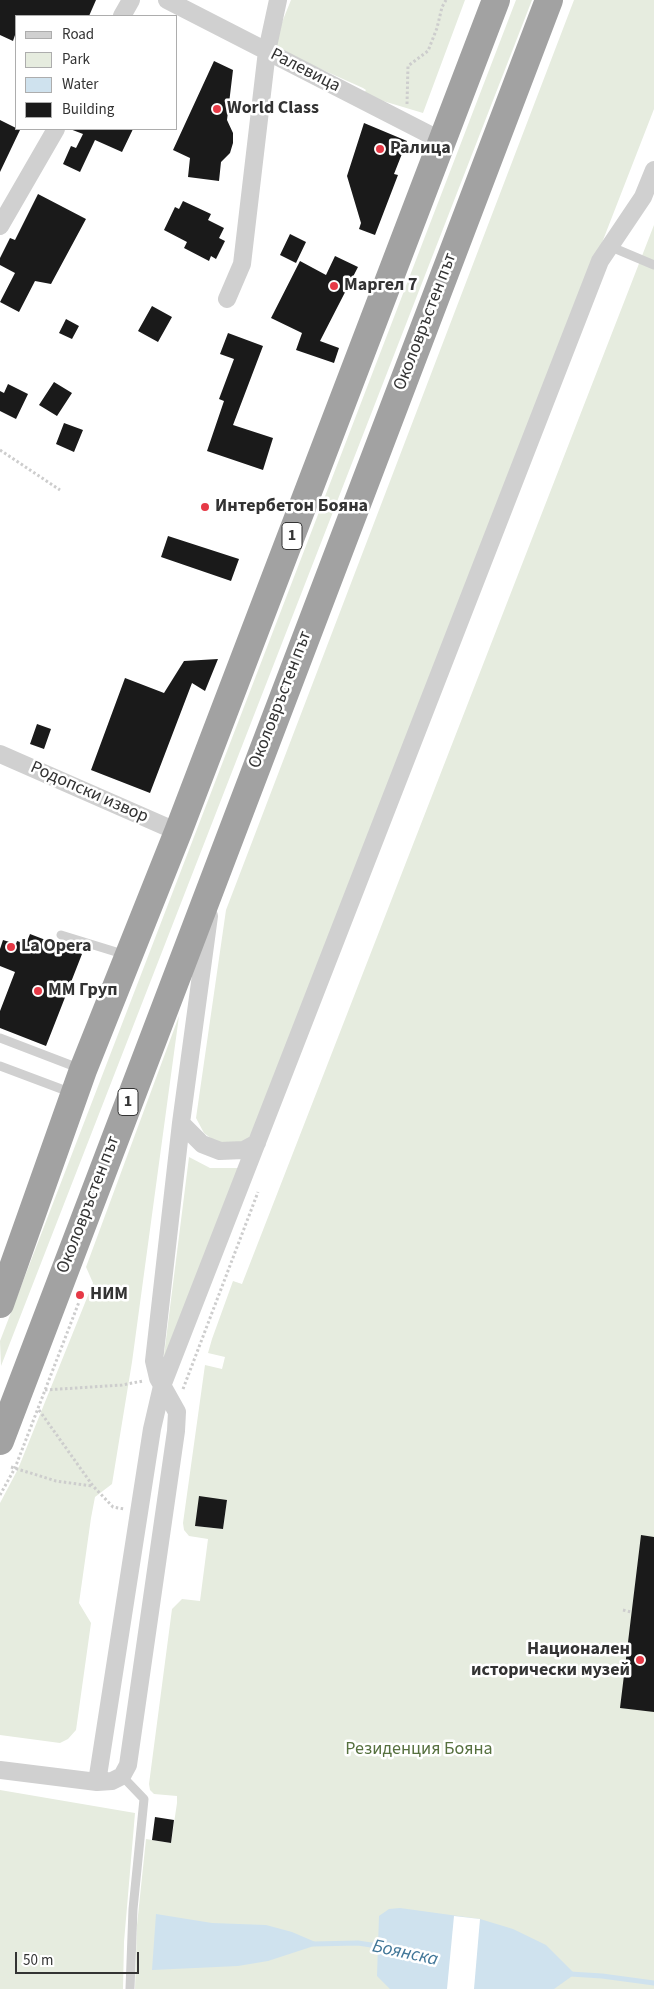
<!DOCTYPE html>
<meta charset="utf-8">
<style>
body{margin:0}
#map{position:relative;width:654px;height:1989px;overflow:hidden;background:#fff;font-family:"Source Sans 3",sans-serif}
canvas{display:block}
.legend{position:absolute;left:15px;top:15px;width:162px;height:115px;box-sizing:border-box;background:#fff;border:1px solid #adadad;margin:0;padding:6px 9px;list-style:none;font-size:15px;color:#333}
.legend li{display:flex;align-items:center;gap:10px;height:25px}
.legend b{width:25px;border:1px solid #adadad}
.scale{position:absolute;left:15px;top:1952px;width:124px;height:22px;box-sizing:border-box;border:2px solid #333;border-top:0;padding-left:6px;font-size:15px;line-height:18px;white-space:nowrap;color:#333;-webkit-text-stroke:4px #fff;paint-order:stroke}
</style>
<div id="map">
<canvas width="654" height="1989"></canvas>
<ul class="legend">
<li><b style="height:6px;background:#d0d0d0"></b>Road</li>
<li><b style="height:14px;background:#e6ecdf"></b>Park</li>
<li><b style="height:14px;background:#cfe2ee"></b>Water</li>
<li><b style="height:14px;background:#1a1a1a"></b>Building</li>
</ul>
<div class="scale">50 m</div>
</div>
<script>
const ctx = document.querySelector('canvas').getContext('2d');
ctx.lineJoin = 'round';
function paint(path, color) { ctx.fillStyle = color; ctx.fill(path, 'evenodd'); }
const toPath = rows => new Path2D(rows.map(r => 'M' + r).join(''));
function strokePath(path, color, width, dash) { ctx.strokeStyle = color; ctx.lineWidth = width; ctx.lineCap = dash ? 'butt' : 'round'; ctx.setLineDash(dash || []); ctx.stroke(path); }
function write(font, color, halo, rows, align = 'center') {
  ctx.font = font + ' "Source Sans 3",sans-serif'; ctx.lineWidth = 5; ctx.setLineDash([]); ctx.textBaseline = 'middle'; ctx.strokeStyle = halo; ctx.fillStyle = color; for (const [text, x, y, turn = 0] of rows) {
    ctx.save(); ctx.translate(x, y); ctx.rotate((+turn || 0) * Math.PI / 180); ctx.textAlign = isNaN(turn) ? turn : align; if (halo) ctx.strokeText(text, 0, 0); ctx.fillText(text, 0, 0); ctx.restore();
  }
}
paint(toPath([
 [291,0,465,0,423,113,363,95,366,90,363,88,272,47],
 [516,0,532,0,1,1366,0,1341],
 [574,0,654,0,654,109,304,1009,248,1141,230,1146,216,1142,204,1133,196,1118,226,910],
 [654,225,654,1989,135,1989,137,1925,146,1839,171,1843,177,1803,177,1796,154,1794,150,1790,149,1784,172,1609,182,1599,200,1601,208,1539,189,1536,184,1530,183,1523,205,1365,222,1369,225,1357,208,1353,212,1339,233,1281,242,1284],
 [227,1500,223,1529,195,1526],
 [179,1016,132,1362,112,1484,95,1497,91,1518,79,1603,91,1623,76,1730,68,1739,60,1743,0,1735,0,1503,18,1469,93,1283,86,1267],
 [189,1157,210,1168,242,1168,163,1363],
 [0,1790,135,1813,124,1942,123,1989,0,1989]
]), '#e6ecdf');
paint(toPath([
 [400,1908,480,1919,513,1929,546,1945,575,1974,554,1989,390,1989,377,1976,379,1916,389,1909],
 [156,1914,212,1923,266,1925,292,1932,320,1944,268,1961,238,1966,152,1970]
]), '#cfe2ee');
paint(toPath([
 [454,1916,480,1919,474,1989,447,1989]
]), '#fff');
strokePath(toPath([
 [313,1944,358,1943,384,1947],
 [570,1974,602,1976,654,1983]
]), '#cfe2ee', 5);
paint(toPath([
 [0,0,96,0,89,16,16,16,16,32,13,41,0,35],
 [214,61,233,70,227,120,233,133,233,143,230,153,221,162,219,181,188,177,190,158,173,150],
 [0,120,20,130,0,172],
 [364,123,407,141,394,174,398,175,375,235,359,229,361,223,347,176],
 [70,129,133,129,122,152,95,140,80,172,63,164,71,146,76,148,83,134],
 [38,194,86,219,51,284,35,281,19,312,0,302,15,273,0,265,0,258,10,238,15,240],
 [183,201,211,214,208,220,224,228,219,238,225,241,216,259,211,256,209,261,184,248,187,242,164,230,175,207,179,209],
 [290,234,306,242,296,263,280,255],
 [335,256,358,267,320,341,339,348,334,363,296,350,302,333,271,318,300,261,326,275],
 [152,306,172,317,158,342,138,331],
 [66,319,79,326,72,339,59,333],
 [228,333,263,346,233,425,273,438,263,470,207,451,224,401,219,399,234,359,220,354],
 [54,382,72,393,57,416,39,405],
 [8,384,28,394,16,419,0,411,0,391,4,393],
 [64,423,83,430,74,452,56,444],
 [168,536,239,559,231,581,161,557],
 [218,659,205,691,192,683,150,793,91,770,125,678,164,693,184,661],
 [37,724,51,729,44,749,30,744],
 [30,934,82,954,46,1046,0,1028,0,1011,15,972,0,966,0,949,3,940,16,944,17,941,26,944],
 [199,1496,227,1500,223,1529,195,1526],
 [641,1535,654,1537,654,1712,620,1708],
 [155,1817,174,1820,171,1843,152,1840]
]), '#1a1a1a');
strokePath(toPath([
 [407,104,408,66,428,51,437,28,442,7,446,0],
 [0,450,60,490],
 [183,1389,258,1192],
 [45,1390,122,1385,143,1381],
 [39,1410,93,1486,113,1507,124,1509],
 [11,1467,56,1481,92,1486],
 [0,1495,15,1468,79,1302],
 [623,1610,631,1612]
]), '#cdcdcd', 3, [2.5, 2.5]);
strokePath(toPath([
 [609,246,654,265],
 [61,935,126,955],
 [0,1038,81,1069],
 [0,1066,72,1093],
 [122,1776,144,1799,133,1909,130,1989]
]), '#d0d0d0', 9);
strokePath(toPath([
 [167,0,442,141],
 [122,16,131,0],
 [0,226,56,129],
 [227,299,242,264,267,51,278,0],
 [0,754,178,832],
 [181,1123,202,1144,220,1151,244,1150,257,1143],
 [0,1770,97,1782,112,1781,122,1776,128,1765,176,1431,177,1412,158,1378,154,1361,181,1123,209,916],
 [97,1782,152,1429,162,1386,600,261,643,197,654,170]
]), '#d0d0d0', 18);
strokePath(toPath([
 [0,1304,83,1070,178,832,496,0],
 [0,1441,549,0]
]), '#a2a2a2', 28);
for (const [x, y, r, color] of [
 [217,109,5,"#e63946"],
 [380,149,5,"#e63946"],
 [334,286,5,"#e63946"],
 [205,507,5,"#e63946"],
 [11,947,5,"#e63946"],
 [38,991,5,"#e63946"],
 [80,1295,5,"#e63946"],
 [640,1660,5,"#e63946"]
]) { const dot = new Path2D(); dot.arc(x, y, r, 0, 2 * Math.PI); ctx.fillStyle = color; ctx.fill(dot); strokePath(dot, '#fff', 2); }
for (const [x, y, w] of [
 [292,536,20],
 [128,1102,20]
]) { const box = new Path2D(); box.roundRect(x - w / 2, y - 13.5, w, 27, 4); ctx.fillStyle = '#fff'; ctx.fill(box); strokePath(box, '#333', 1); }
write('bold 16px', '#333', null, [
 ["1",292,536],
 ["1",128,1102]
]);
write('18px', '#333', '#fff', [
 ["Ралевица",305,71,27],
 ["Околовръстен път",426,322,-69],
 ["Околовръстен път",281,700,-69],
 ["Родопски извор",89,793,24],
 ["Околовръстен път",89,1205,-69]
]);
write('bold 18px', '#333', '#fff', [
 ["World Class",227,109],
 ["Ралица",390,149],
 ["Маргел 7",344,286],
 ["Интербетон Бояна",215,507],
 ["La Opera",21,947],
 ["ММ Груп",48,991],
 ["НИМ",90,1295],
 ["Национален",630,1650,"right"],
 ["исторически музей",630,1671,"right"]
], 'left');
write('18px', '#56703f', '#fff', [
 ["Резиденция Бояна",419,1750]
]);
write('italic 19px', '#3f7597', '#fff', [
 ["Боянска",405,1954,12]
]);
</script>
